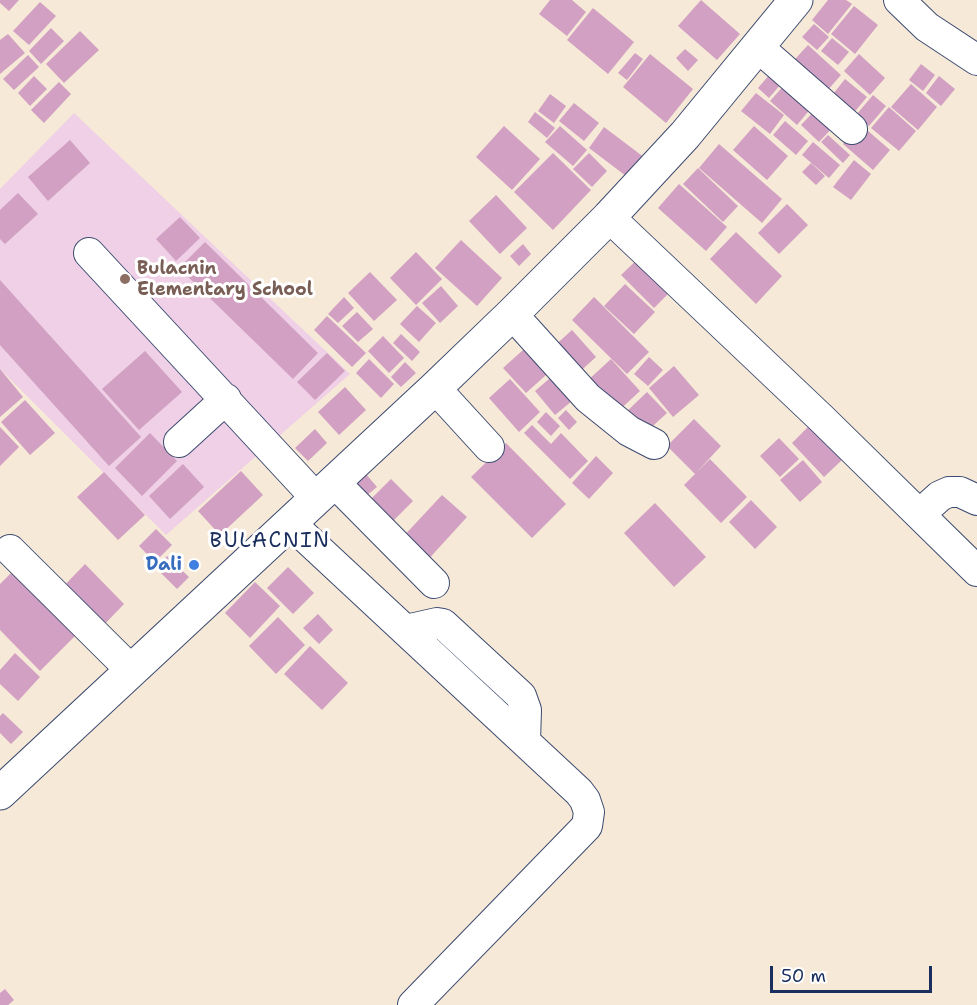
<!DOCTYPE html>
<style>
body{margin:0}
#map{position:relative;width:977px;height:1005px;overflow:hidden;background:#f7e9d7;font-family:"Shantell Sans",sans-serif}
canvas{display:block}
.scale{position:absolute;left:770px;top:966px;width:162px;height:27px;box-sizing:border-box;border:3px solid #1b2f5e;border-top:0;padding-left:8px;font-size:18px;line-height:21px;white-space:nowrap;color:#1b2f5e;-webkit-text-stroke:4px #fff;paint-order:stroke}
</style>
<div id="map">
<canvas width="977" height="1005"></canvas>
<div class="scale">50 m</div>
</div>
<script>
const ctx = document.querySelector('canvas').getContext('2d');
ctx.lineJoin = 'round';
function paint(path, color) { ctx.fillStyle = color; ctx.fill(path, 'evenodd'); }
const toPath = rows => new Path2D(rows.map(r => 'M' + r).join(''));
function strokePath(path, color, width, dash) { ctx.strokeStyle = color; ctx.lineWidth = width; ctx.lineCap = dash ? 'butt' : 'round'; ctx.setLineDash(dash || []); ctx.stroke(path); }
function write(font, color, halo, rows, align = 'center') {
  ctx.font = font + ' "Shantell Sans",sans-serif'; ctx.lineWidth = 6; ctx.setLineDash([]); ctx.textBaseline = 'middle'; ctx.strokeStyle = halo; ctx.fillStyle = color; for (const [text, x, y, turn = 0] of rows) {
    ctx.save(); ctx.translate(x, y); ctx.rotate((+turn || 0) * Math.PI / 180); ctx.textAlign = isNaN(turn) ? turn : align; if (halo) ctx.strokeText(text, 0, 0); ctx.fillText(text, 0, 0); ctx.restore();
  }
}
paint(toPath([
 [74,113,350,374,166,535,0,369,0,189]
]), '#efd0e6');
paint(toPath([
 [0,0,19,0,9,11,0,3],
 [550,0,572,0,586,12,567,36,539,14],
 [701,0,740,34,717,60,678,26],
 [828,0,846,0,852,4,828,34,812,20],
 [40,2,56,16,29,45,13,31],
 [854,6,878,25,855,54,831,34],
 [593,8,634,42,608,74,567,40],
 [814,24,829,37,817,50,802,37],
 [51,28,64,41,41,64,29,51],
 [80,31,99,50,64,83,46,64],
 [8,34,25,53,0,74,0,40],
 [832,38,849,52,838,65,821,51],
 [808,45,841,75,819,100,786,69],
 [685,49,698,60,688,71,676,58],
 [635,53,643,59,627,80,618,73],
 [650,54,693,89,666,123,623,87],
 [859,54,885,78,870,95,844,71],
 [28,55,39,67,14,90,3,79],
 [921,64,935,75,923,91,909,80],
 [770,74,781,84,769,98,758,88],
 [34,76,47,89,30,106,18,93],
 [939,76,955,89,941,106,926,93],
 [845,79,867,97,847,121,826,103],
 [59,82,71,94,44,123,31,110],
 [786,83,812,107,797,125,770,101],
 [911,84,937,107,918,130,891,107],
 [756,93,784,115,770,134,741,111],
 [550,94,566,106,554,123,538,111],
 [873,95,886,106,869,126,856,115],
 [574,103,599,123,584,141,559,121],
 [819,106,837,123,819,142,801,125],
 [889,107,916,131,899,151,871,128],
 [535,112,555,128,547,138,528,122],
 [785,121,808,141,796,155,773,135],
 [860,124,890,150,873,170,843,144],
 [504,126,540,159,512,190,476,157],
 [560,126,587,150,573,166,545,142],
 [754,126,788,156,767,180,733,150],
 [604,127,649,161,634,182,589,148],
 [828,135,850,155,843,163,821,142],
 [70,140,90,163,48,201,28,177],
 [813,142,840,165,829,178,802,155],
 [719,144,782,199,762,223,699,168],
 [553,153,591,190,553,230,514,192],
 [589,153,607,171,592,187,573,169],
 [854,160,871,174,851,200,833,187],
 [811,163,825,176,816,185,802,172],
 [698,168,738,206,723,222,683,184],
 [679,184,727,227,706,251,658,208],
 [18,193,38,214,5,244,0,239,0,210],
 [496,195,527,228,500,254,469,221],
 [787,204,808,225,779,254,758,233],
 [180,217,200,238,176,261,156,239],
 [736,232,782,276,756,304,710,259],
 [461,240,502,278,477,306,435,268],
 [205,242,318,353,293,379,179,268],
 [523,244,531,254,519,266,510,256],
 [416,252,442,279,416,305,390,278],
 [643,254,675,287,654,308,621,275],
 [370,272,397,300,374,321,348,293],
 [0,280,141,437,109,466,0,345],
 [625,284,655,312,634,334,604,306],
 [441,286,458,306,440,323,422,303],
 [344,297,354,308,338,323,328,314],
 [594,297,649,352,627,374,572,320],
 [417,306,436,323,419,342,400,324],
 [357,312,373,329,358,342,342,326],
 [327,316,366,353,352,367,314,330],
 [572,330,596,357,575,376,551,349],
 [401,334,420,352,412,361,393,343],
 [383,336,404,358,389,373,368,351],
 [533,341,556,366,526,393,503,368],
 [145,351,182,392,139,430,102,389],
 [327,353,345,371,315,400,297,382],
 [649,357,663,370,648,386,634,374],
 [369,359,394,384,381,398,356,373],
 [611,359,640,391,614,415,585,383],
 [405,362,416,373,401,387,391,377],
 [674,366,699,395,673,417,649,388],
 [0,369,23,397,0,417],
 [557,372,578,396,555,415,535,391],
 [510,379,540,412,519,432,489,398],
 [345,387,366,410,339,435,318,412],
 [647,392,667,413,642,436,623,415],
 [25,400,55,433,30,455,1,422],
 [566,410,577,422,569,430,558,418],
 [546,412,560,426,551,436,537,422],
 [694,419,721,446,695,474,667,446],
 [532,425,551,444,561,433,588,461,570,479,524,433],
 [810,425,842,460,824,477,792,443],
 [0,427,19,447,0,466],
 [315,429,327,443,308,461,295,448],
 [150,433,177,461,142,496,115,468],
 [779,438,799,459,780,477,760,456],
 [506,443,566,504,532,538,471,477],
 [596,456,613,473,589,499,572,483],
 [710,459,747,497,721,523,684,485],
 [803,460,822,482,800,502,780,480],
 [183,464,204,487,170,519,149,496],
 [241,471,263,495,220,535,198,511],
 [104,472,145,515,118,540,77,497],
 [365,473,377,487,360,501,349,488],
 [391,479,413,501,385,529,363,507],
 [442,495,467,517,425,563,400,540],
 [751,500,777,527,755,549,729,522],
 [655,503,706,557,674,587,624,533],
 [156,529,172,545,155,562,139,546],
 [167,556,189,577,177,589,156,568],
 [85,564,124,604,99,630,60,590],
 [288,567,314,593,293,614,267,588],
 [12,572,76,635,40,671,0,630,0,584],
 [255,582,280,606,250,638,225,613],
 [318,614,333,630,319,644,303,628],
 [278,617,305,645,276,674,249,646],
 [310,646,348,683,322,710,284,674],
 [15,653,40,677,18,701,0,684,0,670],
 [3,713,23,732,11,744,0,733,0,716],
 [5,989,14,1000,8,1005,0,1005,0,993]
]), '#d1a0c2');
const minor = toPath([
 [899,0,927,27,977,60],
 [758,47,852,129],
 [609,217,822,419,977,571],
 [89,253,316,498],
 [512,314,588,398,629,431,654,444],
 [435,388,489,447],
 [179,442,226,399],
 [334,482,434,583],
 [920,514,940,496,949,492,960,492,977,500],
 [290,523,579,792,585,800,589,812,587,826,413,1005],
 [10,550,132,671],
 [406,630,437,623,443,624,521,696,526,710,525,741]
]);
const major = toPath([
 [0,793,435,388,512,314,609,217,685,135,796,0]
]);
strokePath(minor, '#3c4b70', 32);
strokePath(major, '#3c4b70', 35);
strokePath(minor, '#fff', 30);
strokePath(major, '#fff', 33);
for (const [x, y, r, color] of [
 [125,279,6,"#8d6e63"],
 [194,565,6,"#3f7fe0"]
]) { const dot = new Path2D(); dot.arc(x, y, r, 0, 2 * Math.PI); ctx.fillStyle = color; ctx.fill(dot); strokePath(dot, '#fff', 2); }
write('bold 18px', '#785e54', '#fff', [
 ["Bulacnin",137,269],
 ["Elementary School",137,290]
], 'left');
write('bold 18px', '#366cbe', '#fff', [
 ["Dali",182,565]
], 'right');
ctx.letterSpacing = '1.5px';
write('21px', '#1b2f5e', '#fff', [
 ["BULACNIN",270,542]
]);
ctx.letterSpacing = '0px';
</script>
